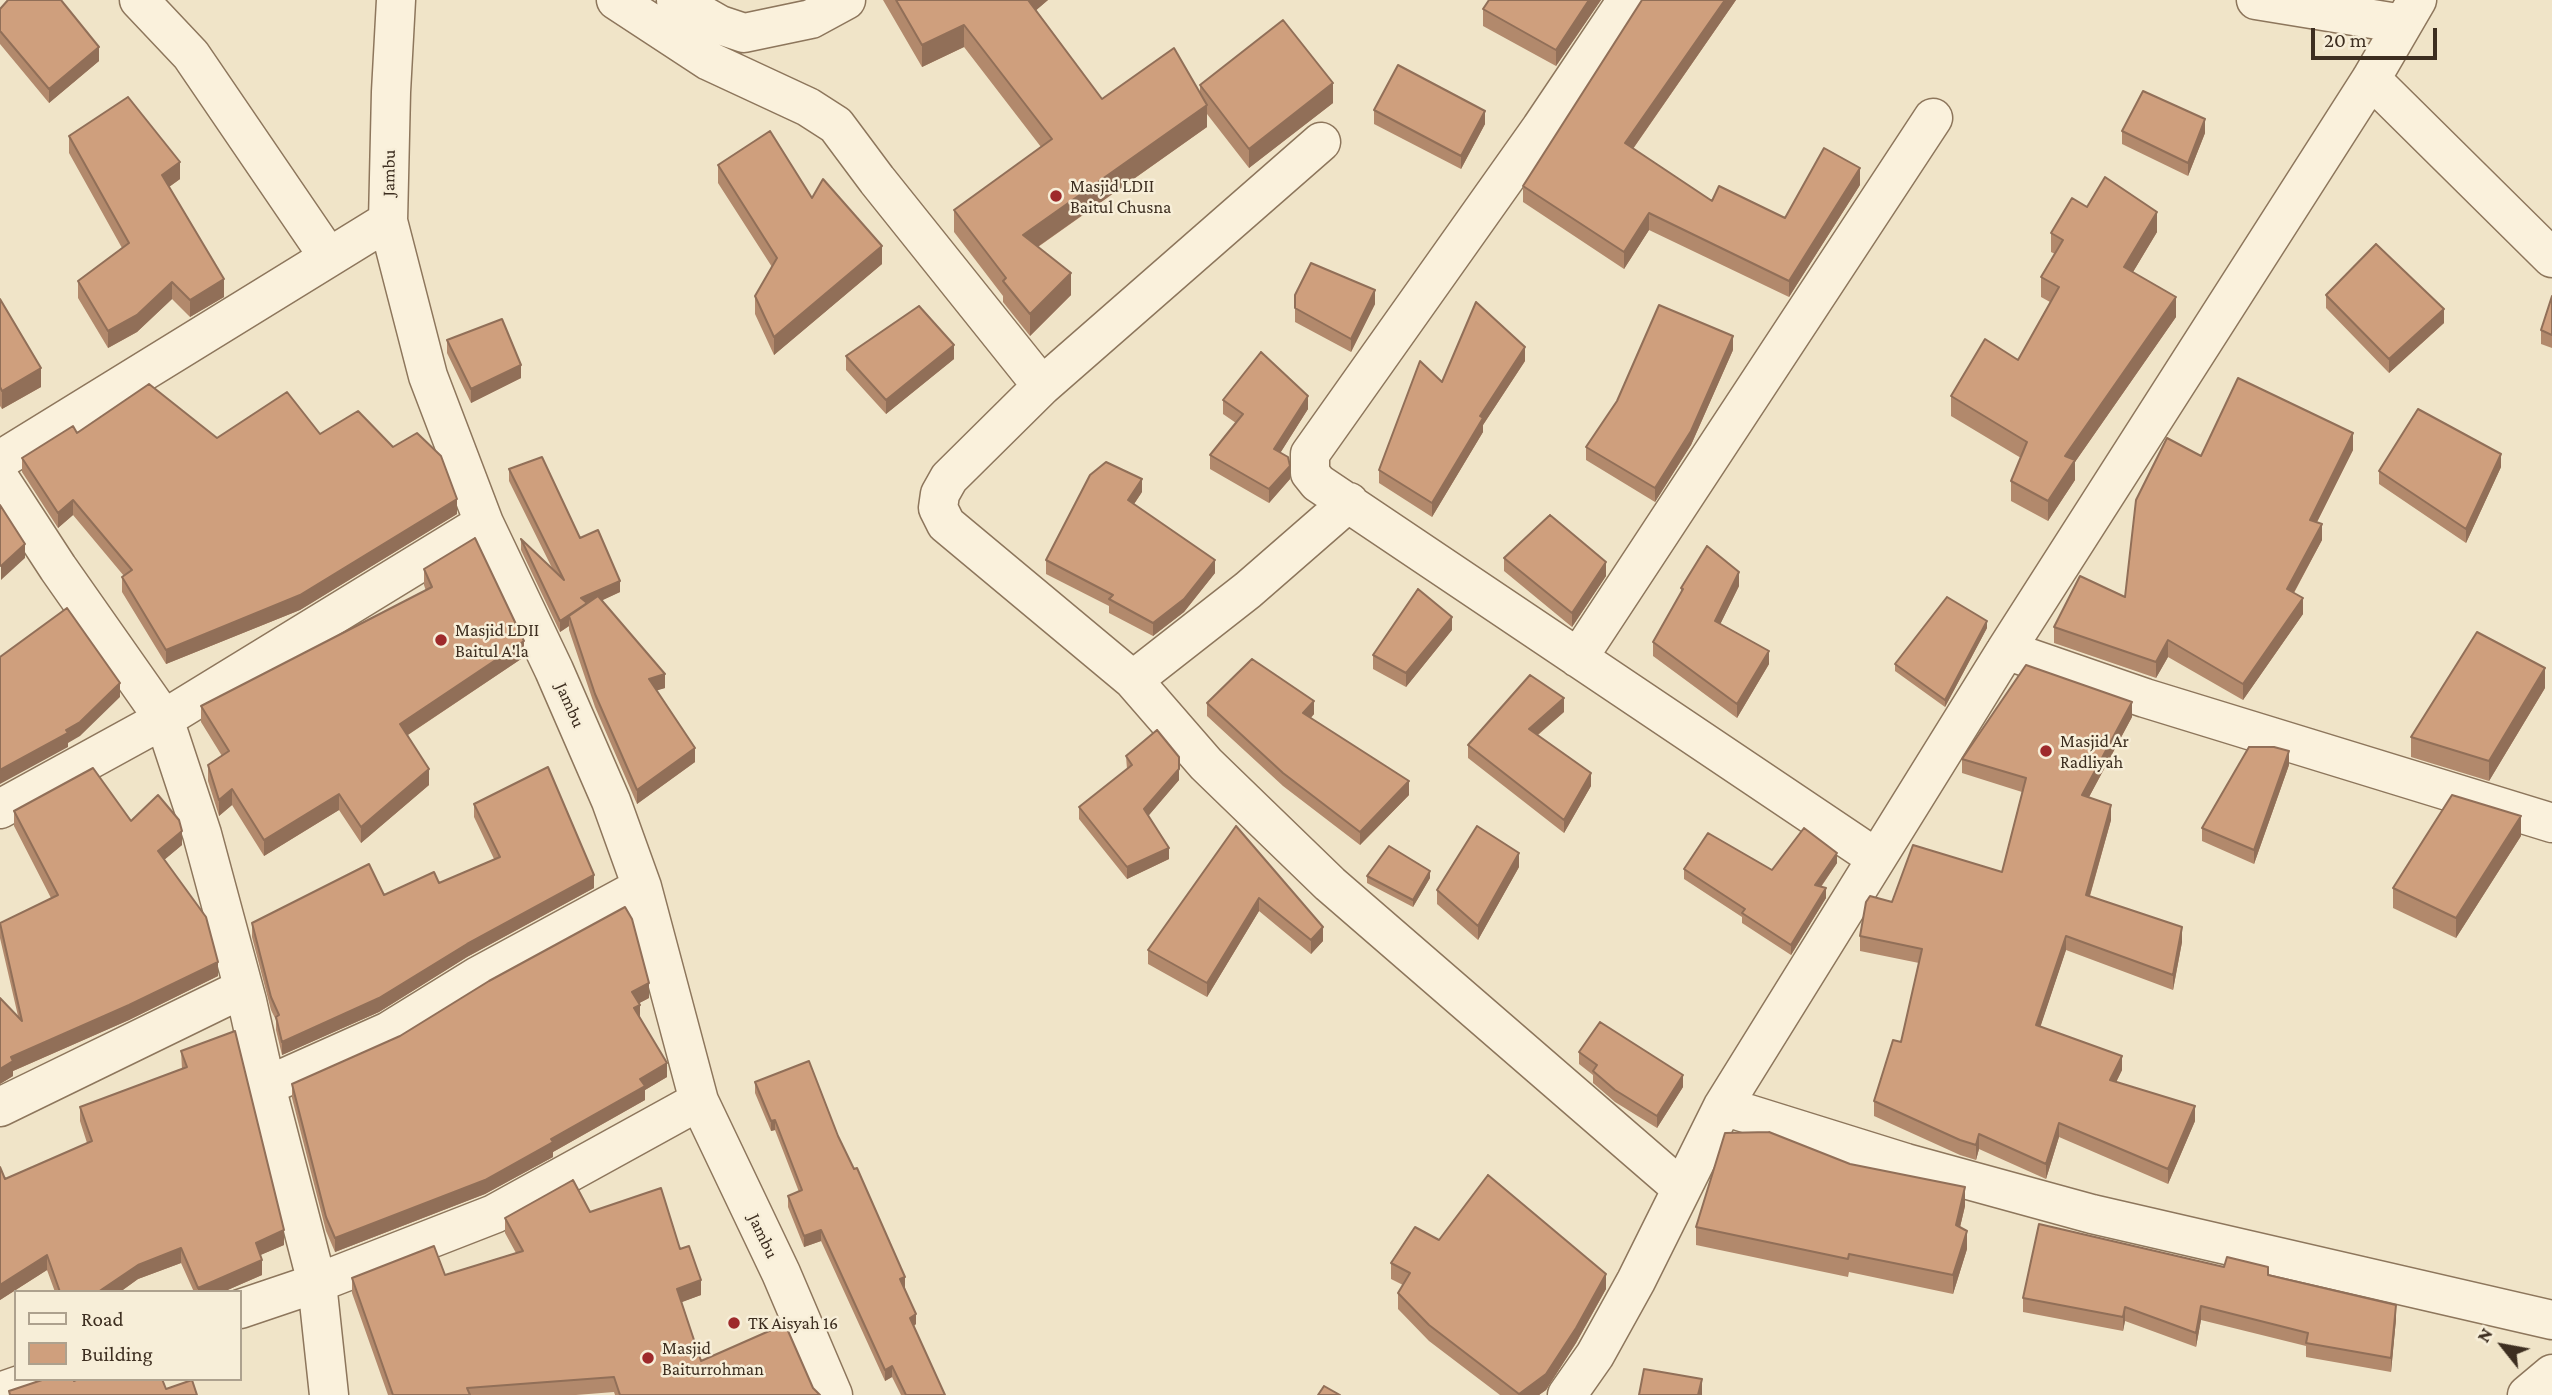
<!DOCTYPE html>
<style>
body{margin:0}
#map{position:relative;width:2552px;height:1395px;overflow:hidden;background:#f0e4c8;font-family:"Crimson Pro",serif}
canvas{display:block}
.legend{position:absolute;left:14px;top:1290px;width:228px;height:91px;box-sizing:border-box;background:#f7eed8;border:2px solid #ada18e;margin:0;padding:9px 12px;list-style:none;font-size:21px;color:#3d2e20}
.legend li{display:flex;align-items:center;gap:14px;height:35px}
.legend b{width:35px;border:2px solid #ada18e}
.north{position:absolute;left:2468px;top:1311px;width:70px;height:70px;-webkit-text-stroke:5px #f7eed8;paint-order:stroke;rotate:301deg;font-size:19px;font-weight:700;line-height:28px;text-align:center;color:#3d2e20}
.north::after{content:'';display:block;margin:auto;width:24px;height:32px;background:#3d2e20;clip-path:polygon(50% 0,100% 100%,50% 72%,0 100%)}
.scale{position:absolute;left:2311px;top:28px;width:126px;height:32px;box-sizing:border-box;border:4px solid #3d2e20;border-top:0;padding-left:9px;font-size:21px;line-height:24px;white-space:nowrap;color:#3d2e20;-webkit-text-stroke:5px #f7eed8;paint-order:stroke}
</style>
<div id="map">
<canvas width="2552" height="1395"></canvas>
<ul class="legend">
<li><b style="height:9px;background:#faf1dc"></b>Road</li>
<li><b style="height:19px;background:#cf9f7d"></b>Building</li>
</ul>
<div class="north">N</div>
<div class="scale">20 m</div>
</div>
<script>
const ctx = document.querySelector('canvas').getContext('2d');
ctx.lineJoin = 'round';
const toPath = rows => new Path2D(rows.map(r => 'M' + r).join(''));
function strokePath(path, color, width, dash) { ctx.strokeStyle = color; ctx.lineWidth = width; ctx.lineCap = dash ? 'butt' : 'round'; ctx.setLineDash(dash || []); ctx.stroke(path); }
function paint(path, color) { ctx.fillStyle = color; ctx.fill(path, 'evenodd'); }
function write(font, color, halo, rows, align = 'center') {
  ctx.font = font + ' "Crimson Pro",serif'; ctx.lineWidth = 5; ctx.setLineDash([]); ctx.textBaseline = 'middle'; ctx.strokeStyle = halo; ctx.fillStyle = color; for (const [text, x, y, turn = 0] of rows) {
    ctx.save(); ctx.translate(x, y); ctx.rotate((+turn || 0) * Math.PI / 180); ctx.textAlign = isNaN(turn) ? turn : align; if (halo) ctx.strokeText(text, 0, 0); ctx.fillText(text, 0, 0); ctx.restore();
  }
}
const minor = toPath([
 [139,0,191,55,328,256],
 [396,0,391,92,388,221,428,376,484,523,554,670,611,801,642,887,699,1101,781,1273,833,1395],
 [616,0,709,61,808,107,836,125,877,180,1042,386],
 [676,0,720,25,744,33,811,19,846,0],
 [1627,0,1541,128,1310,454,1310,473,1318,483,1876,858],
 [2256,0,2403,24],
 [2371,79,2552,258],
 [1321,142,1042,386,949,478,940,494,938,508,946,524,1133,680,1206,764,1330,884,1681,1188],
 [0,460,388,221],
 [0,479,58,568,164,719,202,834,247,1001,266,1086,317,1283,329,1395],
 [2006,650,2145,698,2552,823],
 [1578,658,1933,118],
 [1133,680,1248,590,1349,502],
 [0,809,164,719,484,523],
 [266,1086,389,1031,478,976,642,887],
 [1723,1106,1906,1163,2092,1214,2552,1320],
 [0,1107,242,989],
 [240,1309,317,1283,494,1214,699,1101],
 [0,1392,37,1379],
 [1567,1395,1595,1355,1636,1281,1723,1106,2006,650,2371,79,2417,0],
 [2527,1395,2552,1374]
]);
strokePath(minor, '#8d765c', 41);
strokePath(minor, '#faf1dc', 38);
paint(toPath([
 [883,0,1048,0,1036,10,1102,99,1200,92,1200,85,1333,103,1249,168,1207,114,1207,127,1038,247,1071,295,1030,336,1003,302,1003,296,954,232,954,210,1041,147,964,47,922,67],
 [1489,0,1601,0,1556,66,1483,26,1483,9],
 [1642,0,1736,0,1633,149,1712,201,1785,218,1860,185,1789,297,1649,230,1624,269,1523,202,1523,186],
 [0,9,99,61,49,103,0,44],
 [1374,110,1485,124,1461,169,1374,124],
 [2122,131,2205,133,2188,176,2122,144],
 [69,136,180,179,169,187,224,297,190,317,172,299,137,332,108,348,78,298,78,281,122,248,69,153],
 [718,165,812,198,882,264,774,355,755,314,755,296,772,267,718,183],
 [2087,207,2157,232,2133,272,2176,317,2075,462,2075,480,2048,521,2011,501,2011,481,2021,458,1951,416,1951,396,2018,360,2050,302,2041,297,2041,277,2055,254,2051,252,2051,233],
 [1295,295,1375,304,1351,352,1295,322],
 [2326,295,2444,323,2389,373,2326,308],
 [2552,296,2552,348,2541,344,2541,330],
 [0,299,41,387,2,409,0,406],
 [447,340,521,378,471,403,447,353],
 [1733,350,1691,445,1655,502,1586,460,1586,447],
 [846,356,954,359,886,414,846,370],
 [1525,361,1483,425,1483,432,1432,517,1379,483,1379,470,1442,382],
 [1223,400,1308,409,1280,453,1290,479,1269,503,1210,469,1210,455,1236,423,1223,414],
 [77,433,217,438,320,434,457,514,300,610,166,664,122,592,122,577,124,576,73,515,58,528,22,472,22,458],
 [2353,450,2317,522,2322,540,2294,593,2303,614,2243,700,2168,657,2156,678,2054,643,2054,627,2125,597,2201,456],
 [2501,467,2466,543,2379,484,2379,471],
 [509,469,580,538,620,592,602,600,665,688,656,690,695,762,637,804,595,707,569,630,569,626,560,632,521,550,521,539,553,570,509,481],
 [1142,492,1134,504,1215,573,1184,612,1153,636,1109,613,1109,606,1046,574,1046,560],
 [1504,558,1606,576,1572,627,1504,571],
 [424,569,524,657,408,735,429,785,361,843,339,810,264,856,232,805,219,816,208,781,208,765,222,756,201,722,201,706,426,591,424,585],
 [1739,586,1720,624,1769,664,1737,718,1653,656,1653,642,1681,593,1681,588],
 [1987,628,1945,707,1895,671,1895,664],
 [1452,630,1406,687,1373,669,1373,655],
 [2545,688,2489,781,2411,757,2411,737],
 [1207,703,1314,714,1311,718,1409,795,1360,845,1283,786,1207,716],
 [1564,712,1538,735,1591,786,1564,833,1468,758,1468,745],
 [2132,717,2089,797,2111,820,2090,896,2182,942,2173,990,2066,950,2040,1027,2122,1070,2116,1082,2195,1121,2168,1184,2059,1137,2046,1179,1979,1149,1976,1160,1960,1155,1874,1116,1874,1101,1901,1042,1919,963,1860,951,1860,936,1892,902,2002,872,2022,792,1962,773,1962,759],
 [1126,756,1179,780,1148,816,1169,859,1127,879,1079,819,1079,807,1127,769],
 [2289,765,2254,864,2202,841,2202,828],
 [474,804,594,888,467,957,379,1012,282,1055,276,1030,276,1020,271,1010,252,937,252,923,439,883,494,859,474,817],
 [14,811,131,821,182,845,164,860,218,976,129,1020,13,1071,13,1076,0,1084,18,1016,0,938,0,923,51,898,14,826],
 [1236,826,1323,941,1311,954,1259,911,1207,997,1148,964,1148,950],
 [2521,836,2456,938,2393,908,2393,888],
 [1837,863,1821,887,1826,898,1791,955,1742,923,1742,917,1684,879,1684,869,1772,870],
 [1519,867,1478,940,1437,904,1437,890],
 [1367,876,1430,878,1413,907,1367,883],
 [649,998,639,1003,640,1017,667,1077,645,1090,645,1100,553,1152,553,1157,485,1194,335,1252,326,1231,292,1098,292,1084,400,1036],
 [181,1051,284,1245,260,1255,262,1275,223,1292,194,1292,181,1263,138,1279,120,1292,55,1292,47,1270,0,1300,0,1167,5,1179,87,1143,80,1121,80,1107,182,1069],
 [1579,1052,1683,1087,1657,1128,1615,1102,1593,1083,1593,1075,1579,1064],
 [755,1082,838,1136,905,1288,916,1324,914,1326,945,1395,901,1395,892,1377,885,1381,821,1241,804,1247,788,1207,788,1196,799,1192,775,1130,771,1131,755,1093],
 [1850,1164,1965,1206,1960,1227,1967,1249,1953,1294,1849,1272,1848,1277,1696,1245,1696,1227],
 [590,1212,680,1249,701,1295,681,1302,701,1361,813,1388,820,1395,615,1395,614,1392,576,1395,388,1395,352,1293,352,1278,445,1275,516,1253,505,1233,505,1218],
 [1439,1240,1606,1289,1576,1343,1546,1390,1539,1395,1500,1395,1429,1341,1398,1309,1398,1293,1403,1285,1391,1279,1391,1263],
 [2224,1267,2268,1275,2396,1319,2391,1372,2306,1357,2306,1346,2201,1320,2196,1347,2125,1321,2123,1331,2023,1312,2023,1298]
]), '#b2896c');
paint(toPath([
 [1026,0,1048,0,1026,19],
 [1589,0,1601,0,1556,66,1556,50],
 [1725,0,1736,0,1625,160,1625,143],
 [964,25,964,47,922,67,922,45],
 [99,47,99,61,49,103,49,89],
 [1333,83,1333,103,1249,168,1249,149],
 [1207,105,1207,127,1023,257,1023,235],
 [1485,111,1485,124,1461,169,1461,156],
 [2205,119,2205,133,2188,176,2188,163],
 [180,162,180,179,162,192,162,175],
 [1860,168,1860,185,1789,297,1789,281],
 [2157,212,2157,232,2124,287,2124,267],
 [1649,213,1649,230,1624,269,1624,252],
 [882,246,882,264,774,355,774,337],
 [1071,273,1071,295,1030,336,1030,314],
 [224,279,224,297,190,317,190,300],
 [172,282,172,299,137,332,108,348,108,331],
 [1375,290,1375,304,1351,352,1351,339],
 [2176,297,2176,317,2075,462,2075,480,2048,521,2048,501,2065,456],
 [2444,309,2444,323,2389,373,2389,359],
 [1733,336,1733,350,1691,445,1655,502,1655,488],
 [954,345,954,359,886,414,886,400],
 [1525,347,1525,361,1483,425,1483,432,1432,517,1432,503,1480,416],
 [521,365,521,378,471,403,471,389],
 [41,368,41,387,2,409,2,391],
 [1308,396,1308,409,1274,463,1274,449],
 [2353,433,2353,450,2310,536,2310,520],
 [2501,454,2501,467,2466,543,2466,529],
 [1290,466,1290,479,1269,503,1269,489],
 [1142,479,1142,492,1128,513,1128,500],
 [457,499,457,514,300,610,166,664,166,650],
 [73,500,73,515,58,528,58,513],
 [2322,524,2322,540,2287,605,2287,589],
 [25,544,25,558,1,580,1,566],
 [1215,560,1215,573,1184,612,1153,636,1153,623],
 [1606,562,1606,576,1572,627,1572,613],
 [1739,572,1739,586,1715,635,1715,621],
 [620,581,620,592,569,616,569,626,560,632,560,621,581,598],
 [2303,598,2303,614,2243,700,2243,684],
 [1452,617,1452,630,1406,687,1406,673],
 [1987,621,1987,628,1945,707,1945,700],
 [2168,640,2168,657,2156,678,2156,662],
 [524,641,524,657,400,740,400,724],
 [1769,651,1769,664,1737,718,1737,704],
 [2545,668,2545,688,2489,781,2489,761],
 [665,674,665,688,649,693,649,679],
 [120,683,120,697,80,736,68,743,68,747,0,784,0,770,66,730],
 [1564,698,1564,712,1529,742,1529,729],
 [1314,701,1314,714,1303,726,1303,713],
 [2132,702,2132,717,2082,810,2082,795],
 [695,748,695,762,637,804,637,790],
 [2289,751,2289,765,2254,864,2254,850],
 [429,769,429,785,361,843,361,827],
 [1179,769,1179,780,1144,821,1144,809],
 [1591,773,1591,786,1564,833,1564,820],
 [1409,781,1409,795,1360,845,1360,832],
 [232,789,232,805,219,816,219,800],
 [339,794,339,810,264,856,264,840],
 [2111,805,2111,820,2086,909,2086,895],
 [2521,816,2521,836,2456,938,2456,918],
 [182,831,182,845,158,865,158,851],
 [1169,848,1169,859,1127,879,1127,867],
 [1519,853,1519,867,1478,940,1478,926],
 [1837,853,1837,863,1815,895,1815,885],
 [1430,871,1430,878,1413,907,1413,900],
 [594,875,594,888,467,957,379,1012,282,1055,282,1042,467,944],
 [1826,888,1826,898,1791,955,1791,945],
 [1259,898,1259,911,1207,997,1207,983],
 [1323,927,1323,941,1311,954,1311,940],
 [2182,927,2182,942,2173,990,2173,975],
 [2066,936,2066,950,2036,1040,2036,1025],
 [218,962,218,976,129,1020,13,1071,13,1076,0,1084,0,1069,11,1057],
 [649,983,649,998,632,1007,632,992],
 [640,1005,640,1019,634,1008],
 [2122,1056,2122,1070,2110,1095,2110,1080],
 [667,1063,667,1077,645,1090,645,1100,553,1152,553,1157,485,1194,335,1252,335,1238,551,1139,640,1079],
 [1683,1075,1683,1087,1657,1128,1657,1116],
 [2195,1106,2195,1121,2168,1184,2168,1169],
 [775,1120,775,1130,771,1131,771,1121],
 [2059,1123,2059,1137,2046,1179,2046,1164],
 [1979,1134,1979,1149,1976,1160,1976,1145],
 [1965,1187,1965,1206,1956,1244,1956,1225],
 [284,1230,284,1245,256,1257,256,1243],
 [821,1230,821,1241,804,1247,804,1236],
 [1967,1231,1967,1249,1953,1294,1953,1275],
 [181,1248,181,1263,138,1279,120,1292,98,1292,138,1265],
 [47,1255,47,1270,0,1300,0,1285],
 [262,1260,262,1275,223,1292,198,1292,198,1288],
 [1606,1274,1606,1289,1576,1343,1546,1390,1539,1395,1519,1395],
 [905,1277,905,1288,900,1290,900,1279],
 [701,1280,701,1295,677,1304,677,1289],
 [2396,1305,2396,1319,2391,1372,2391,1358],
 [2201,1306,2201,1320,2196,1347,2196,1333],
 [2125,1307,2125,1321,2123,1331,2123,1317],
 [916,1314,916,1324,910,1328,910,1318],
 [892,1366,892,1377,885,1381,885,1370],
 [1702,1379,1702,1395,1698,1395]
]), '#916f58');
const building = toPath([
 [8,0,61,0,99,47,49,89,0,31,0,9,8,0],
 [896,0,1028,0,1102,99,1174,48,1207,105,1023,235,1071,273,1030,314,1003,281,1006,278,954,210,1052,139,964,25,922,45,896,0],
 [1489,0,1589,0,1556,50,1483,9,1489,0],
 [1642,0,1725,0,1625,143,1712,201,1719,186,1785,218,1824,148,1860,168,1789,281,1649,213,1624,252,1523,186,1642,0],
 [1283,20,1333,83,1249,149,1200,85,1283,20],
 [1398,65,1485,111,1461,156,1374,110,1398,65],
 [2143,91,2205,119,2188,163,2122,131,2143,91],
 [128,97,180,162,162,175,224,279,190,300,172,282,137,315,108,331,78,281,129,243,69,136,128,97],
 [770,131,812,198,823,179,882,246,774,337,755,296,777,258,718,165,770,131],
 [2105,177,2157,212,2124,267,2176,297,2065,456,2075,460,2048,501,2011,481,2027,442,1951,396,1985,339,2018,360,2059,287,2041,277,2063,240,2051,233,2072,198,2087,207,2105,177],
 [2376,244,2444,309,2389,359,2326,295,2376,244],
 [1311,263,1375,290,1351,339,1295,308,1295,295,1311,263],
 [2552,296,2552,335,2541,330,2552,296],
 [0,299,41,368,2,391,0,387,0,299],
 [1476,302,1525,347,1480,416,1483,418,1432,503,1379,470,1420,361,1442,382,1476,302],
 [1659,305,1733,336,1691,431,1655,488,1586,447,1617,401,1659,305],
 [919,306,954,345,886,400,846,356,919,306],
 [502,319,521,365,471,389,447,340,502,319],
 [1261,352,1308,396,1274,449,1288,457,1290,466,1269,489,1210,455,1243,414,1223,400,1261,352],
 [2238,378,2353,433,2310,520,2322,524,2287,589,2303,598,2243,684,2168,640,2156,662,2054,627,2080,576,2125,597,2136,500,2167,438,2201,456,2238,378],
 [149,384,217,438,287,392,320,434,358,411,393,447,417,433,441,456,457,499,300,595,166,650,122,577,132,570,73,500,58,513,22,458,73,426,77,433,149,384],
 [2418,409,2501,454,2466,529,2379,471,2418,409],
 [542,457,580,538,598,530,620,581,581,598,587,603,560,621,521,539,564,580,509,469,542,457],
 [1106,462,1142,479,1128,500,1215,560,1184,599,1153,623,1109,599,1113,595,1046,560,1090,475,1106,462],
 [0,505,25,544,1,566,0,565,0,505],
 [1550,515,1606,562,1572,613,1504,558,1550,515],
 [475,538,524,641,400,724,429,769,361,827,339,794,264,840,232,789,219,800,208,765,229,751,201,706,432,587,424,569,475,538],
 [1707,546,1739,572,1715,621,1769,651,1737,704,1653,642,1683,589,1681,588,1707,546],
 [1418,589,1452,617,1406,673,1373,655,1418,589],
 [598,596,665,674,649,679,695,748,637,790,595,694,569,616,598,596],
 [1947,597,1987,621,1945,700,1895,664,1947,597],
 [67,608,120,683,80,722,66,730,68,733,0,770,0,657,67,608],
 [2477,632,2545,668,2489,761,2411,737,2477,632],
 [1252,659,1314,701,1303,713,1409,781,1360,832,1283,773,1207,703,1252,659],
 [2026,665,2132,702,2082,795,2111,805,2086,895,2182,927,2173,975,2066,936,2036,1025,2122,1056,2110,1080,2195,1106,2168,1169,2059,1123,2046,1164,1979,1134,1976,1145,1960,1140,1874,1101,1893,1040,1901,1042,1922,949,1860,936,1866,902,1870,896,1892,902,1913,845,2002,872,2026,778,1962,759,2026,665],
 [1530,675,1564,698,1529,729,1591,773,1564,820,1468,745,1530,675],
 [1157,730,1179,757,1179,769,1144,809,1169,848,1127,867,1079,807,1132,765,1126,756,1157,730],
 [2249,747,2274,747,2289,751,2254,850,2202,828,2249,747],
 [548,767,594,875,467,944,379,998,282,1042,276,1017,279,1015,271,997,252,923,369,864,384,895,434,872,439,883,500,857,474,804,548,767],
 [93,768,131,821,158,795,179,820,182,831,158,851,206,917,218,962,129,1005,11,1057,13,1061,0,1069,0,998,22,1021,0,923,58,895,14,811,93,768],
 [2452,795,2521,816,2456,918,2393,888,2452,795],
 [1236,826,1323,927,1311,940,1259,898,1207,983,1148,950,1236,826],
 [1477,826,1519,853,1478,926,1437,890,1477,826],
 [1804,828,1837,853,1815,885,1826,888,1791,945,1742,913,1745,909,1684,869,1708,833,1772,870,1804,828],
 [1389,846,1430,871,1413,900,1367,876,1389,846],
 [625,907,632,919,649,983,632,992,640,1005,634,1008,667,1063,640,1079,645,1086,551,1139,553,1142,485,1180,335,1238,326,1217,292,1084,400,1036,489,981,625,907],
 [1600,1022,1683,1075,1657,1116,1615,1090,1593,1071,1597,1065,1579,1052,1600,1022],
 [235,1031,284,1230,256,1243,262,1260,198,1288,181,1248,138,1265,98,1292,60,1292,47,1255,0,1285,0,1167,5,1179,92,1141,80,1107,187,1067,181,1051,235,1031],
 [809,1061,838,1136,854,1169,857,1168,905,1277,900,1279,916,1314,910,1318,945,1395,906,1395,892,1366,885,1370,821,1230,804,1236,788,1196,802,1190,775,1120,771,1121,755,1082,809,1061],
 [1769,1132,1850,1164,1965,1187,1956,1225,1967,1231,1953,1275,1849,1254,1848,1259,1696,1227,1725,1133,1769,1132],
 [1488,1175,1606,1274,1576,1328,1546,1374,1519,1394,1429,1325,1398,1293,1410,1273,1391,1263,1415,1227,1439,1240,1488,1175],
 [573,1180,590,1212,661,1188,680,1249,689,1246,701,1280,677,1289,701,1361,785,1324,813,1388,820,1395,620,1395,614,1377,467,1388,470,1395,393,1395,352,1278,434,1246,445,1275,523,1251,505,1218,573,1180],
 [2039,1224,2224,1267,2227,1257,2268,1267,2268,1275,2396,1305,2391,1358,2306,1343,2308,1333,2201,1306,2196,1333,2125,1307,2123,1317,2023,1298,2039,1224],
 [1644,1369,1702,1379,1698,1395,1639,1395,1644,1369],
 [45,1379,73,1379,74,1381,78,1379,162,1379,166,1389,192,1380,197,1395,10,1395,9,1391,45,1379],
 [1324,1386,1340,1395,1318,1395,1324,1386]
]);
paint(building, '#cf9f7d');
strokePath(building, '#916f58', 2);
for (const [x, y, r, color] of [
 [1056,196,7,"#9e2a2b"],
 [441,640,7,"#9e2a2b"],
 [2046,751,7,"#9e2a2b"],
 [734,1323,7,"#9e2a2b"],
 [648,1358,7,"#9e2a2b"]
]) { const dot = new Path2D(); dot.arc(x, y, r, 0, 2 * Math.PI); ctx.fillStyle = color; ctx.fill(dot); strokePath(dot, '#f7eed8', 2.5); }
write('18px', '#3d2e20', '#f7eed8', [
 ["Jambu",389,173,-89],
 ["Jambu",570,705,66],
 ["Jambu",763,1236,65]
]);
write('18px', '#3d2e20', '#f7eed8', [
 ["Masjid LDII",1070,186],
 ["Baitul Chusna",1070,207],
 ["Masjid LDII",455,630],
 ["Baitul A'la",455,651],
 ["Masjid Ar",2060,741],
 ["Radliyah",2060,762],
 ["TK Aisyah 16",748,1323],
 ["Masjid",662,1348],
 ["Baiturrohman",662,1369]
], 'left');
</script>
